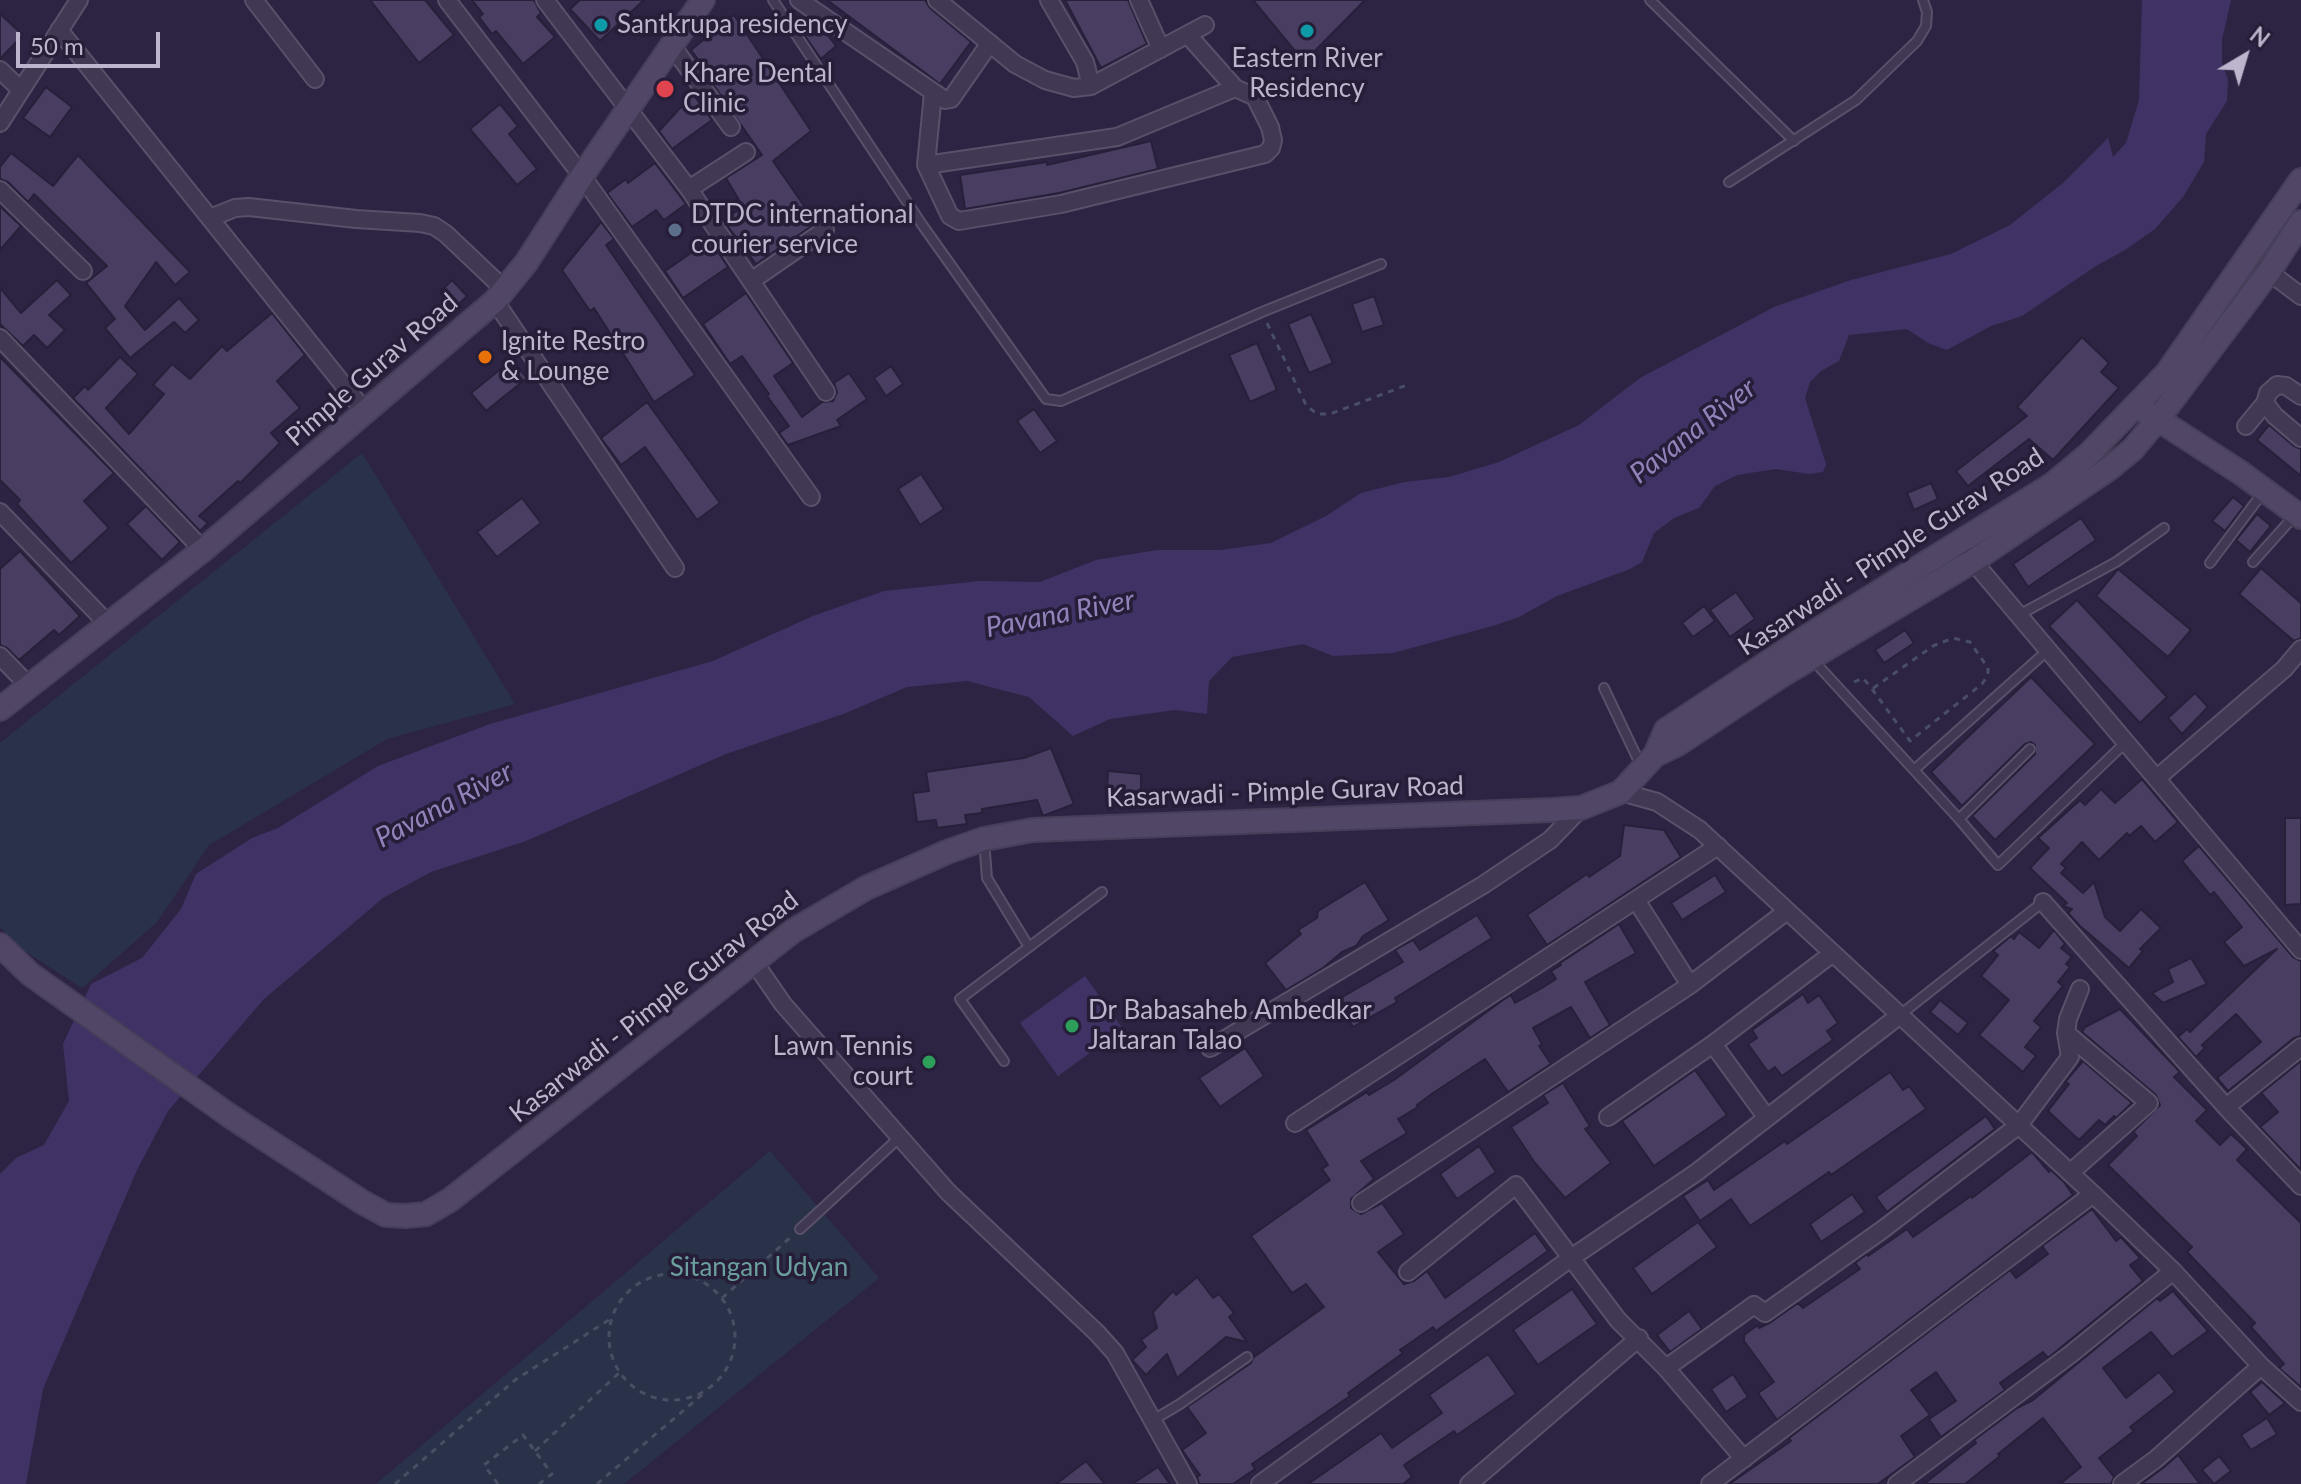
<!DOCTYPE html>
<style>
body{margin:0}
#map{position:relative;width:2301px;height:1484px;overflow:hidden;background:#2d2443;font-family:Lato,sans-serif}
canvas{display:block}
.north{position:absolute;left:2205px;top:16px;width:80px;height:80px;-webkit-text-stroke:6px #261d38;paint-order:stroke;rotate:38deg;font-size:22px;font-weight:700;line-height:32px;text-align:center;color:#bdb5cd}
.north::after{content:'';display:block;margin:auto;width:28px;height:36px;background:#bdb5cd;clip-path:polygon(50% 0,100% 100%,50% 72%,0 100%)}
.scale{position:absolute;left:16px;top:32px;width:144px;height:36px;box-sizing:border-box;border:4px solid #bdb5cd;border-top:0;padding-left:10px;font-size:24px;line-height:28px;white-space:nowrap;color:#bdb5cd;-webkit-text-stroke:6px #261d38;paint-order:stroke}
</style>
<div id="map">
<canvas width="2301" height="1484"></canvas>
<div class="north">N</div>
<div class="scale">50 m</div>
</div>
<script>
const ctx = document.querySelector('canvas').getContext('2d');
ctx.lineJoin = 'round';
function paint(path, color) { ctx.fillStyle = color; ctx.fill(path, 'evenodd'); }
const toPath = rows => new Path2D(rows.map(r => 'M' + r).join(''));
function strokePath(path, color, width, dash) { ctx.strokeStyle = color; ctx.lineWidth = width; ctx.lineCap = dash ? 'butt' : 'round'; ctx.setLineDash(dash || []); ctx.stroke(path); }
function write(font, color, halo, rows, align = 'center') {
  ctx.font = font + ' Lato,sans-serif'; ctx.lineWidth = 7; ctx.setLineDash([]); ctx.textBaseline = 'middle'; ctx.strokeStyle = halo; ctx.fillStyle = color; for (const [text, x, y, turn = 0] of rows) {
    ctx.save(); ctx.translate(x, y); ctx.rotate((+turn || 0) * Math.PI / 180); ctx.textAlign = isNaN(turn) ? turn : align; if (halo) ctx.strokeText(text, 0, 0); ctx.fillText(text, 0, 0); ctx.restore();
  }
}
paint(toPath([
 [362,453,515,704,387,739,209,845,157,922,82,988,14,944,0,927,0,743],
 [770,1151,879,1278,624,1484,376,1484]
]), '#2a3249');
paint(toPath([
 [2142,0,2231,0,2222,40,2222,63,2228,79,2227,101,2206,134,2204,162,2183,197,2155,229,2125,250,2096,266,2022,316,1991,326,1947,350,1928,343,1907,329,1849,335,1839,361,1821,371,1810,382,1805,398,1826,464,1823,472,1809,474,1776,469,1737,475,1715,486,1699,508,1674,518,1654,533,1642,562,1630,569,1557,596,1519,617,1496,625,1393,653,1333,656,1303,644,1232,657,1209,681,1207,714,1175,710,1110,719,1073,736,1029,697,967,681,907,687,846,713,726,754,526,841,431,872,383,898,263,1000,168,1111,137,1170,43,1389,26,1484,0,1484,0,1174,16,1158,44,1145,69,1101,63,1044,91,984,142,958,181,909,196,874,252,838,278,828,378,766,490,724,713,661,813,616,884,591,980,581,1040,582,1096,560,1157,550,1220,550,1271,543,1326,516,1361,493,1405,482,1449,477,1499,462,1579,425,1640,378,1774,307,1851,280,1951,254,2010,225,2063,183,2108,138,2113,157,2126,143,2139,100],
 [1085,976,1123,1029,1058,1076,1020,1023]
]), '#413265');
const building = toPath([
 [370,0,425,0,454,35,419,63,370,0],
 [472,0,534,0,541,13,537,17,555,37,523,64,496,31,492,34,479,17,483,14,472,0],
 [580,0,644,0,600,41,570,9,580,0],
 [827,0,925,0,930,8,971,42,940,84,827,0],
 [1065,0,1128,0,1147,44,1101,68,1065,0],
 [1253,0,1365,0,1304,62,1253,0],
 [0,14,23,35,0,59,0,14],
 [734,15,811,131,773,161,816,223,756,264,723,220,743,207,726,178,762,155,708,77,710,75,691,50,734,15],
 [807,19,824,30,836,46,821,59,798,26,807,19],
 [46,87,72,107,50,137,23,118,46,87],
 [693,94,712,120,672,149,659,131,693,94],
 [500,104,518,126,509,134,537,169,517,185,470,129,500,104],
 [1151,141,1158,169,1059,193,965,209,960,175,1047,162,1047,165,1151,141],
 [11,153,53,186,78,155,190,272,175,285,156,262,125,306,145,330,179,298,199,320,185,333,174,322,130,358,105,328,115,319,86,283,107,266,34,194,28,202,8,182,0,179,0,167,11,153],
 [655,163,686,204,664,220,656,210,632,227,607,193,626,179,628,183,655,163],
 [0,206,21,226,0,250,0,206],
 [601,222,614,239,606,245,695,375,654,402,594,308,590,311,562,270,601,222],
 [710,240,728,267,683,298,665,271,710,240],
 [57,280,71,295,49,315,65,330,47,348,34,335,23,346,0,324,0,288,21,313,57,280],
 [452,280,467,296,455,308,440,292,452,280],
 [746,293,793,363,774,376,802,417,822,402,833,401,837,392,834,383,849,373,867,399,837,420,841,426,788,445,779,433,789,426,767,396,769,394,742,356,730,364,703,324,746,293],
 [1374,296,1384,325,1362,332,1352,304,1374,296],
 [272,313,305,355,277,381,300,408,271,433,280,443,240,483,238,481,199,516,208,523,200,531,73,398,85,386,88,390,120,357,138,374,106,408,129,434,164,394,153,385,172,364,190,379,222,346,227,351,272,313],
 [1311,314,1333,363,1309,373,1288,324,1311,314],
 [2082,337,2109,363,2101,372,2119,388,2053,460,2029,439,1968,486,1956,471,2027,416,2017,407,2082,337],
 [1257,343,1277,390,1250,402,1229,355,1257,343],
 [0,357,114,473,84,501,109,528,71,563,17,504,20,500,0,480,0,357],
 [512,360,527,378,486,411,471,393,512,360],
 [891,366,903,384,886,396,874,378,891,366],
 [647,402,720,503,697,520,645,447,621,465,601,438,647,402],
 [1034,409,1057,441,1040,453,1017,421,1034,409],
 [2269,425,2294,446,2301,449,2301,476,2257,440,2269,425],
 [921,474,944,509,920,525,898,489,921,474],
 [1931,483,1938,499,1914,510,1907,493,1931,483],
 [2233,497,2244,506,2225,531,2212,521,2233,497],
 [522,498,541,523,497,557,477,532,522,498],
 [146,506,180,542,162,560,127,524,146,506],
 [2257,514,2271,526,2250,552,2236,540,2257,514],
 [2081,518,2096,540,2028,587,2013,564,2081,518],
 [20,551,80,616,59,635,54,630,19,660,7,648,0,645,0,569,20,551],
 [2261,568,2301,603,2301,638,2294,641,2239,594,2261,568],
 [2118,569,2191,630,2168,657,2096,596,2118,569],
 [1736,592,1755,619,1730,637,1710,610,1736,592],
 [2077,600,2167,697,2140,723,2049,626,2077,600],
 [1704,606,1715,621,1693,637,1682,623,1704,606],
 [1905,630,1914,643,1884,663,1875,650,1905,630],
 [2031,677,2095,744,1995,840,1972,816,2035,754,2035,745,2031,742,2025,744,1962,806,1931,772,2031,677],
 [2195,693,2208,707,2182,734,2168,718,2195,693],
 [1051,748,1074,804,1043,816,1037,800,982,809,982,813,965,815,967,824,937,828,936,820,917,822,913,793,929,791,926,772,1024,758,1051,748],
 [1108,771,1141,774,1141,791,1107,791,1108,771],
 [2142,779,2178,822,2155,842,2141,826,2129,836,2127,833,2099,860,2082,842,2061,864,2066,868,2061,873,2083,893,2094,882,2105,917,2120,931,2141,909,2161,928,2140,949,2143,951,2129,968,2080,926,2068,913,2072,909,2063,906,2067,903,2030,868,2049,848,2038,838,2080,800,2085,805,2101,789,2115,803,2142,779],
 [2285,818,2301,818,2301,904,2285,905,2285,818],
 [1624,825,1664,830,1681,857,1547,945,1527,915,1587,874,1589,877,1620,856,1624,825],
 [2199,846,2293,957,2301,961,2301,1036,2294,1038,2228,1091,2217,1078,2261,1042,2236,1014,2202,1045,2205,1048,2196,1057,2178,1037,2187,1029,2190,1032,2277,949,2244,966,2224,942,2242,927,2214,892,2210,895,2182,861,2199,846],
 [1715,875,1726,892,1682,920,1671,903,1715,875],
 [1365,882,1389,920,1363,936,1356,946,1342,952,1323,968,1286,990,1265,963,1301,934,1298,930,1317,918,1318,911,1365,882],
 [1477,915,1492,938,1395,998,1397,1002,1353,1027,1337,1000,1403,962,1395,950,1413,940,1420,950,1477,915],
 [1619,924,1636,953,1585,982,1610,1025,1590,1038,1571,1007,1533,1028,1542,1044,1539,1046,1551,1064,1508,1092,1485,1059,1433,1093,1417,1105,1418,1107,1398,1119,1407,1133,1361,1161,1374,1179,1351,1199,1351,1208,1361,1214,1382,1203,1404,1234,1378,1252,1404,1284,1414,1281,1427,1271,1445,1298,1535,1233,1548,1251,1436,1331,1433,1327,1400,1350,1403,1353,1348,1393,1350,1396,1252,1464,1255,1469,1233,1484,1199,1484,1197,1477,1200,1475,1182,1450,1206,1433,1187,1407,1251,1363,1254,1354,1254,1357,1324,1307,1306,1284,1292,1293,1251,1236,1330,1180,1322,1169,1328,1165,1306,1130,1367,1092,1369,1095,1394,1080,1503,1000,1511,995,1515,1003,1542,988,1556,979,1551,971,1561,965,1560,963,1619,924],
 [2054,930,2065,944,2061,948,2072,957,2066,964,2070,967,2058,982,2063,986,2034,1021,2041,1027,2025,1047,2036,1056,2023,1072,1979,1035,2009,1000,1981,976,1998,955,1993,951,2011,936,2014,939,2019,932,2039,948,2054,930],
 [2191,958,2207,984,2163,1003,2152,993,2173,982,2168,969,2191,958],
 [1803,994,1808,1003,1819,995,1838,1023,1827,1031,1833,1040,1782,1076,1775,1067,1768,1072,1748,1044,1757,1038,1752,1030,1803,994],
 [1940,1000,1968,1023,1958,1035,1930,1012,1940,1000],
 [2120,1009,2180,1072,2174,1077,2207,1110,2196,1121,2220,1145,2231,1134,2247,1149,2237,1160,2301,1223,2301,1387,2279,1368,2284,1364,2251,1327,2255,1323,2187,1252,2192,1247,2108,1165,2137,1136,2133,1132,2160,1105,2156,1095,2082,1032,2085,1027,2120,1009],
 [1245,1048,1264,1076,1220,1107,1199,1078,1245,1048],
 [2083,1061,2132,1103,2116,1118,2114,1116,2105,1125,2099,1120,2079,1140,2048,1111,2069,1084,2065,1082,2083,1061],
 [2301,1061,2301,1170,2260,1127,2278,1112,2261,1093,2301,1061],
 [1695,1070,1727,1115,1654,1166,1622,1121,1695,1070],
 [1890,1072,1903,1090,1909,1086,1926,1109,1831,1175,1829,1172,1750,1226,1731,1199,1700,1221,1683,1196,1708,1180,1714,1190,1785,1141,1787,1144,1890,1072],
 [1563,1083,1590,1126,1585,1129,1611,1163,1565,1198,1535,1163,1511,1127,1548,1103,1543,1095,1563,1083],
 [1986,1116,1995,1129,1887,1212,1876,1197,1986,1116],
 [1479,1146,1496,1172,1457,1199,1440,1174,1479,1146],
 [2032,1152,2049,1172,2051,1170,2064,1182,2073,1195,1777,1420,1758,1393,1774,1382,1744,1341,1744,1335,1758,1325,1759,1328,1771,1322,1798,1303,1803,1308,1860,1269,1855,1263,1867,1254,1868,1256,1907,1229,1913,1237,1971,1196,1972,1198,2032,1152],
 [1852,1194,1865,1212,1821,1242,1810,1224,1852,1194],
 [2092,1209,2116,1241,2121,1237,2140,1258,2130,1265,2143,1281,2064,1345,2048,1358,2043,1352,2000,1383,2005,1390,1941,1437,1929,1419,1956,1401,1936,1372,1911,1390,1930,1415,1901,1436,1915,1457,1878,1484,1729,1484,1791,1441,1789,1438,2010,1270,2016,1278,2048,1254,2042,1246,2092,1209],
 [1698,1222,1717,1247,1652,1294,1633,1268,1698,1222],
 [1197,1277,1213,1298,1219,1294,1234,1313,1229,1317,1247,1342,1226,1337,1177,1378,1167,1354,1146,1375,1132,1360,1146,1347,1141,1340,1157,1328,1153,1312,1173,1291,1176,1295,1197,1277],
 [1572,1289,1597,1324,1538,1365,1513,1330,1572,1289],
 [2173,1291,2208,1331,2172,1357,2151,1332,2103,1368,2126,1398,2159,1372,2175,1392,2130,1427,2134,1431,2099,1458,2114,1477,2111,1484,2060,1484,2081,1467,2043,1418,1998,1454,2000,1456,1965,1484,1924,1484,1976,1443,1974,1440,2017,1408,2033,1400,2157,1298,2160,1301,2173,1291],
 [1689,1311,1702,1329,1670,1352,1657,1335,1689,1311],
 [1488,1354,1516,1394,1457,1435,1454,1431,1404,1465,1412,1477,1403,1484,1308,1484,1381,1433,1392,1448,1442,1413,1429,1395,1488,1354],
 [1733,1374,1748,1397,1726,1412,1711,1389,1733,1374],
 [2262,1382,2285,1403,2269,1415,2250,1392,2262,1382],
 [2267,1418,2277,1434,2251,1450,2241,1435,2267,1418],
 [2178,1455,2200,1484,2141,1484,2163,1468,2178,1455],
 [2219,1456,2231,1471,2214,1484,2202,1470,2219,1456],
 [1086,1461,1105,1484,1056,1484,1086,1461],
 [1158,1467,1170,1484,1132,1484,1158,1467]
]);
paint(building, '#493d61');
strokePath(building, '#281f3a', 2);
const lane = toPath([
 [773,0,923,226,1046,399,1061,401,1262,312,1381,264],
 [1650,0,1794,141],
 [1729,182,1856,100,1917,41,1926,26,1927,12,1923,0],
 [2253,562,2296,514],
 [2210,563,2264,491],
 [2019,615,2116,562,2164,528],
 [1812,659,1959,819,2030,749],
 [1604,688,1642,768],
 [1914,770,2048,650],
 [1959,819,1998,865,2126,742],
 [984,840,987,878,1029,947],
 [1900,1015,2043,902],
 [1004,1061,960,999,1102,892],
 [800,1229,900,1137],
 [1153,1420,1180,1404,1247,1357]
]);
const street = toPath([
 [254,0,315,79],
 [447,0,582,176,811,497],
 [545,0,689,189,826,392],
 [799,0,945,100,951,99,990,43],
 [937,0,1015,64,1045,80,1074,88,1091,86,1085,62,1049,0],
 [1139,0,1161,49],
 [59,30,366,413],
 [672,46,731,127],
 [0,70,21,90],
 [1091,86,1205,25],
 [933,93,926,165,950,216,959,221,1061,204,1265,154,1271,148,1273,140,1270,127,1255,97,1235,88],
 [0,123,79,0],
 [926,165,1117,137,1235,88,1188,35],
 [689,189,746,152],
 [0,190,83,271],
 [210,218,235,208,249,207,356,219,420,223,434,226,446,234,505,290],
 [2269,272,2301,296],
 [751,281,825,230],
 [495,301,675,568],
 [0,338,203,550],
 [2301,396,2286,386,2277,385,2268,393,2265,403,2275,416,2301,438],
 [2246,426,2265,403],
 [0,512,109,625],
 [1967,554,2301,950],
 [0,656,30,687],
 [2157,778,2284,669,2301,649],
 [1621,792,1657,802,1700,830,2093,1194,2173,1271,2261,1366,2301,1402],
 [1636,900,1690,985],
 [2043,902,2226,1107],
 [754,962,783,1004,948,1192,1097,1333,1115,1353,1188,1484],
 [2066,1033,2149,1103,2070,1173],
 [2301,1047,2226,1107,2301,1186],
 [1210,1048,1483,885,1550,840,1581,808],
 [1608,1117,1713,1044],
 [1767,1118,1713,1044,1833,953],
 [1295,1123,1718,846],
 [1361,1203,1690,985,1787,911],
 [1408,1272,1516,1185,1618,1320,1666,1368,1744,1459],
 [1666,1368,1754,1305,1765,1313,1882,1230,2019,1125,2070,1057,2066,1033,2068,1019,2080,989],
 [1260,1484,1571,1258,1697,1172,1900,1015],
 [1469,1484,1639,1338],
 [1710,1484,2093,1194],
 [1897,1484,2071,1354,2173,1271],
 [2122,1484,2156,1459,2261,1366]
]);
const secondary = toPath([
 [2145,411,2241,473,2301,517],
 [0,709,203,550,495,301,526,263,582,176,703,0],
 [1655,755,1678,744,1784,674,1973,561,2110,468,2133,449,2158,419,2269,272,2301,222],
 [0,945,30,974,230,1116,362,1202,386,1215,406,1216,426,1214,450,1200,793,931,866,888,947,852,984,839,1033,830,1552,810,1581,808,1621,792,1655,755,1666,730,1808,636,2053,484,2089,454,2167,373,2301,180]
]);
strokePath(lane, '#59506a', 12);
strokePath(street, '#59506a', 20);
strokePath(secondary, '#473f59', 26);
strokePath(toPath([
 [1267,323,1306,405,1317,414,1330,414,1407,385],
 [1854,682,1863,678,1872,689,1910,741,1982,684,1988,675,1988,668,1970,642,1953,638,1933,646,1872,689],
 '609 1337a63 63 0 1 1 126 0a63 63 0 1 1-126 0Z',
 [722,1298,791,1237],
 [535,1451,619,1373],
 [395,1484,515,1380,612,1318],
 [498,1484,484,1465,523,1435,552,1474,539,1484],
 [597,1484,704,1393]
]), '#494e65', 3, [6, 6]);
strokePath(lane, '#413853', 8);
strokePath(street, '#413853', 16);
strokePath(secondary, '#514666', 22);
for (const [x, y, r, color] of [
 [601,25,8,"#0f9aa8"],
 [1307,31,8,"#0f9aa8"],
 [665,89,10,"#e0444e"],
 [675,230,8,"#5c6f8a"],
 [485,357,8,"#e8710a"],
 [1072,1026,8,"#2e9e5b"],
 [929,1062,8,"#2e9e5b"]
]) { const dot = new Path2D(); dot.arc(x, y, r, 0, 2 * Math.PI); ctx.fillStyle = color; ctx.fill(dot); strokePath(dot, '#261d38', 3); }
write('26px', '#bdb5cd', '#261d38', [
 ["Santkrupa residency",617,25],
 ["Eastern River",1307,59,"center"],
 ["Residency",1307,89,"center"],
 ["Khare Dental",683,74],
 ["Clinic",683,104],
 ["DTDC international",691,215],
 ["courier service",691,245],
 ["Ignite Restro",501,342],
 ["& Lounge",501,372],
 ["Dr Babasaheb Ambedkar",1088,1011],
 ["Jaltaran Talao",1088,1041],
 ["Lawn Tennis",913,1047,"right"],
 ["court",913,1077,"right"]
], 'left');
write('26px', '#bdb5cd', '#261d38', [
 ["Pimple Gurav Road",372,370,-41],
 ["Kasarwadi - Pimple Gurav Road",1891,552,-33],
 ["Kasarwadi - Pimple Gurav Road",1285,792,-2],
 ["Kasarwadi - Pimple Gurav Road",654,1007,-38]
]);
write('26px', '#6b9f9d', '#261d38', [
 ["Sitangan Udyan",759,1268]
]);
write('italic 28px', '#9382ba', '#261d38', [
 ["Pavana River",1693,431,-38],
 ["Pavana River",1060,614,-11],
 ["Pavana River",444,805,-28]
]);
</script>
